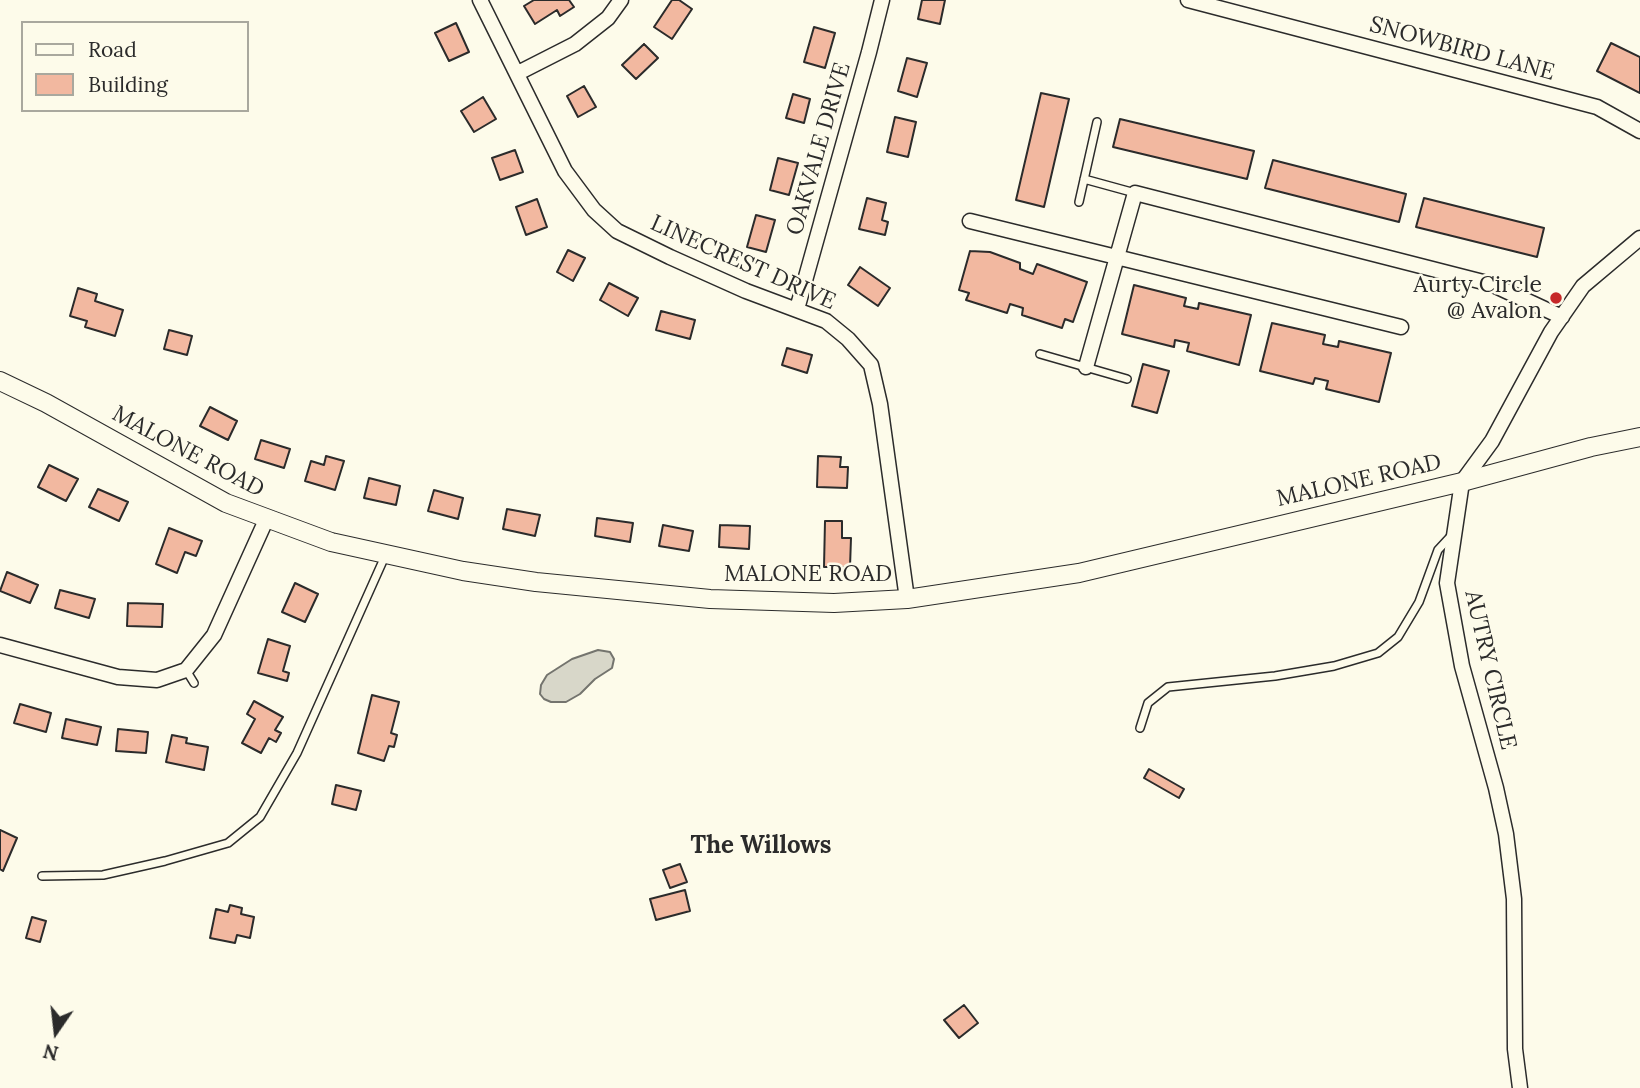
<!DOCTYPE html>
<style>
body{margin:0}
#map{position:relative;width:1640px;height:1088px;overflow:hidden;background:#fdfbea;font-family:Lora,serif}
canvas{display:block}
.legend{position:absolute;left:21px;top:21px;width:228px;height:91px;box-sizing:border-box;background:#fdfbea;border:2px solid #a9a89e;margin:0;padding:9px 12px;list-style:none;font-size:21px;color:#2b2b2b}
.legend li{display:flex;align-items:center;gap:14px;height:35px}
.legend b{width:35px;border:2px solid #a9a89e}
.north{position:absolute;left:21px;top:997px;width:70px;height:70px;-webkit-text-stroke:5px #fdfbea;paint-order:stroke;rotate:194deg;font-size:19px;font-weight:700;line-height:28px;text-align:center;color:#2b2b2b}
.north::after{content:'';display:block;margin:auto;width:24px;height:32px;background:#2b2b2b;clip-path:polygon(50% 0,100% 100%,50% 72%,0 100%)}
</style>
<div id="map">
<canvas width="1640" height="1088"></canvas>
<ul class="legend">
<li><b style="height:9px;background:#fdfbea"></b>Road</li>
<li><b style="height:19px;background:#f2b8a0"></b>Building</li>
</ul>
<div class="north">N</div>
</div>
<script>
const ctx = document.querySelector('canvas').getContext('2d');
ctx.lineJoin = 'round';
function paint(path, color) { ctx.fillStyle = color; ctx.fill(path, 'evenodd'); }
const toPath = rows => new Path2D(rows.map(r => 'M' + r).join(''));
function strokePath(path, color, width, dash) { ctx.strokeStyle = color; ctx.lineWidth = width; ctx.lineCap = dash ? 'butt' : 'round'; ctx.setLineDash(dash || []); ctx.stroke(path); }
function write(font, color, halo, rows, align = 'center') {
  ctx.font = font + ' Lora,serif'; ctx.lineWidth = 5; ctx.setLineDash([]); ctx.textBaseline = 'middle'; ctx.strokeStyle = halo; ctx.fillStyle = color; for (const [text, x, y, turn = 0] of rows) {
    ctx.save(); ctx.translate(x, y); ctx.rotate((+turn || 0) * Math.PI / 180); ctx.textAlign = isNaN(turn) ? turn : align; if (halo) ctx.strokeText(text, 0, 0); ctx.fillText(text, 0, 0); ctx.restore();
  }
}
const water = toPath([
 [598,650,610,652,614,659,612,668,595,679,580,694,566,702,551,702,544,699,540,694,541,685,547,675,572,659,598,650]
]);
paint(water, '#d8d7c9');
strokePath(water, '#74746e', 2);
const building = toPath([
 [534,0,569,0,574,7,560,16,557,10,535,24,524,6,534,0],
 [672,0,679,0,692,9,672,39,654,27,672,0],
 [922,0,945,0,940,24,918,19,922,0],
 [456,23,469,52,449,61,435,33,456,23],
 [814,27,835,33,825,68,804,62,814,27],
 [1611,43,1640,57,1640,93,1597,71,1611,43],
 [644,44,658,58,636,79,622,65,644,44],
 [907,58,927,63,917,97,898,91,907,58],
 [584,86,596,107,578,117,567,96,584,86],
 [1041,93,1069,99,1044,207,1016,200,1041,93],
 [793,94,810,99,804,123,786,118,793,94],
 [483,97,496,119,474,132,461,111,483,97],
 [895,117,916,122,908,157,887,152,895,117],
 [1120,119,1254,151,1247,179,1113,147,1120,119],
 [515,150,523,172,500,180,492,158,515,150],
 [778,158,798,163,789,195,770,190,778,158],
 [1273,160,1406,194,1399,222,1265,188,1273,160],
 [867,198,886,203,882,220,888,222,885,235,859,229,867,198],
 [1424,198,1544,228,1537,257,1416,227,1424,198],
 [537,199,547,227,526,235,516,207,537,199],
 [756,215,775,220,766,252,747,247,756,215],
 [568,250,585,258,573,281,557,272,568,250],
 [970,251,990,252,1020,263,1020,269,1033,274,1037,264,1087,282,1073,322,1065,319,1062,328,1022,315,1023,308,1010,304,1007,313,966,300,969,293,959,290,970,251],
 [860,267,890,288,878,306,848,285,860,267],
 [609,283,638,298,628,316,600,300,609,283],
 [1134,285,1186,298,1184,306,1198,309,1199,303,1251,315,1239,365,1187,351,1189,343,1175,340,1174,347,1122,334,1134,285],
 [78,288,97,294,95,301,123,310,115,336,85,327,87,321,70,316,78,288],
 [661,311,695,320,690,339,656,330,661,311],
 [1272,323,1325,335,1323,344,1338,347,1339,341,1391,353,1379,402,1326,389,1328,381,1315,378,1313,384,1260,371,1272,323],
 [169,330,192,336,187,355,164,349,169,330],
 [787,348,812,355,807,373,782,365,787,348],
 [1143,364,1169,371,1157,413,1132,406,1143,364],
 [210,407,237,421,228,440,200,426,210,407],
 [261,440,290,449,284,468,255,459,261,440],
 [326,456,344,461,335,490,305,481,311,461,324,465,326,456],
 [818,456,841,457,840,467,848,467,847,488,817,487,818,456],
 [49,465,78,479,66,501,38,487,49,465],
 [369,478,400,486,396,505,364,498,369,478],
 [98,489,128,502,119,521,89,507,98,489],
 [434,490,463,498,458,519,428,511,434,490],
 [507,509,540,515,535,536,503,529,507,509],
 [597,518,633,523,630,542,595,536,597,518],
 [825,521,842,521,842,538,851,538,850,567,824,567,825,521],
 [663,525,693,531,689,551,659,546,663,525],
 [720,525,750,526,749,549,719,547,720,525],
 [169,528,202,541,196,556,185,552,177,573,156,564,169,528],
 [7,572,38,585,30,603,0,591,7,572],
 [295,583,318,594,305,622,282,612,295,583],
 [60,590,95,599,89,618,55,608,60,590],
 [128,603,163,604,162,627,127,626,128,603],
 [268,639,290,646,283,671,289,673,287,681,258,673,268,639],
 [372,695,399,702,391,733,397,735,394,747,389,746,384,761,358,753,372,695],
 [254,701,283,717,275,730,281,733,276,742,269,738,261,753,242,743,255,719,247,714,254,701],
 [20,704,51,713,46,732,14,723,20,704],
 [66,719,101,727,97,745,62,738,66,719],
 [118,729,148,732,146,753,116,751,118,729],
 [172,735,187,738,186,743,208,747,204,770,166,762,172,735],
 [1149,769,1184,789,1179,798,1144,778,1149,769],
 [336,785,361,791,356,810,332,804,336,785],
 [0,830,17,838,3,871,0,869,0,830],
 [680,864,687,882,670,888,663,870,680,864],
 [685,890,690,911,656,920,650,899,685,890],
 [230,905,242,908,241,914,254,917,250,938,237,935,235,943,210,938,216,909,228,912,230,905],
 [32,917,46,921,40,942,26,938,32,917],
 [964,1005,978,1023,959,1038,944,1020,964,1005]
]);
paint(building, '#f2b8a0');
strokePath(building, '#2b2b2b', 2);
const service = toPath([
 [1084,179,1135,193],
 [1079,202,1097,122],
 [1040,354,1127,379],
 [186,670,194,683],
 [1140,728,1148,703,1168,687,1275,676,1334,666,1378,653,1398,637,1419,602,1438,550,1451,536],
 [42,876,103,875,165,861,228,843,260,817,297,753,386,554]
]);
const minor = toPath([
 [480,0,565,171,594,210,617,231,670,257,746,291,826,321,848,339,871,365,880,404,907,599],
 [1188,0,1597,107,1640,131],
 [518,73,575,44,608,18,621,0],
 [970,221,1401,327],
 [797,309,869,52,882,0],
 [1086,367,1135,193,1491,284,1562,317],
 [0,645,118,677,157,680,186,670,214,635,266,520],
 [1520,1088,1515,1049,1514,899,1506,834,1496,788,1462,666,1447,583,1462,482,1492,441,1551,332,1583,286,1640,238]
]);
const tertiary = toPath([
 [0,381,46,403,226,503,331,542,463,571,536,582,710,599,834,603,907,599,1079,573,1462,482,1591,447,1640,437]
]);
strokePath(service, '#2b2b2b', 10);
strokePath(minor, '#2b2b2b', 17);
strokePath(tertiary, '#2b2b2b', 20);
strokePath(service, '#fdfbea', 7);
strokePath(minor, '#fdfbea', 14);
strokePath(tertiary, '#fdfbea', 18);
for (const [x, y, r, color] of [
 [1556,298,7,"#c62828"]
]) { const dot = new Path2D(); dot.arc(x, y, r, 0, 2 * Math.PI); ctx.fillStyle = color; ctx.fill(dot); strokePath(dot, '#fdfbea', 2.5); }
write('23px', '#2b2b2b', '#fdfbea', [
 ["SNOWBIRD LANE",1462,49,15],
 ["OAKVALE DRIVE",819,149,-74],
 ["LINECREST DRIVE",743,263,24],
 ["MALONE ROAD",188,452,28],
 ["MALONE ROAD",1359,481,-13],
 ["MALONE ROAD",808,574],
 ["AUTRY CIRCLE",1490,670,77]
]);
write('23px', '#2b2b2b', '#fdfbea', [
 ["Aurty Circle",1542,285],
 ["@ Avalon",1542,311]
], 'right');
write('bold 24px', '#2b2b2b', '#fdfbea', [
 ["The Willows",761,846]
]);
</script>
